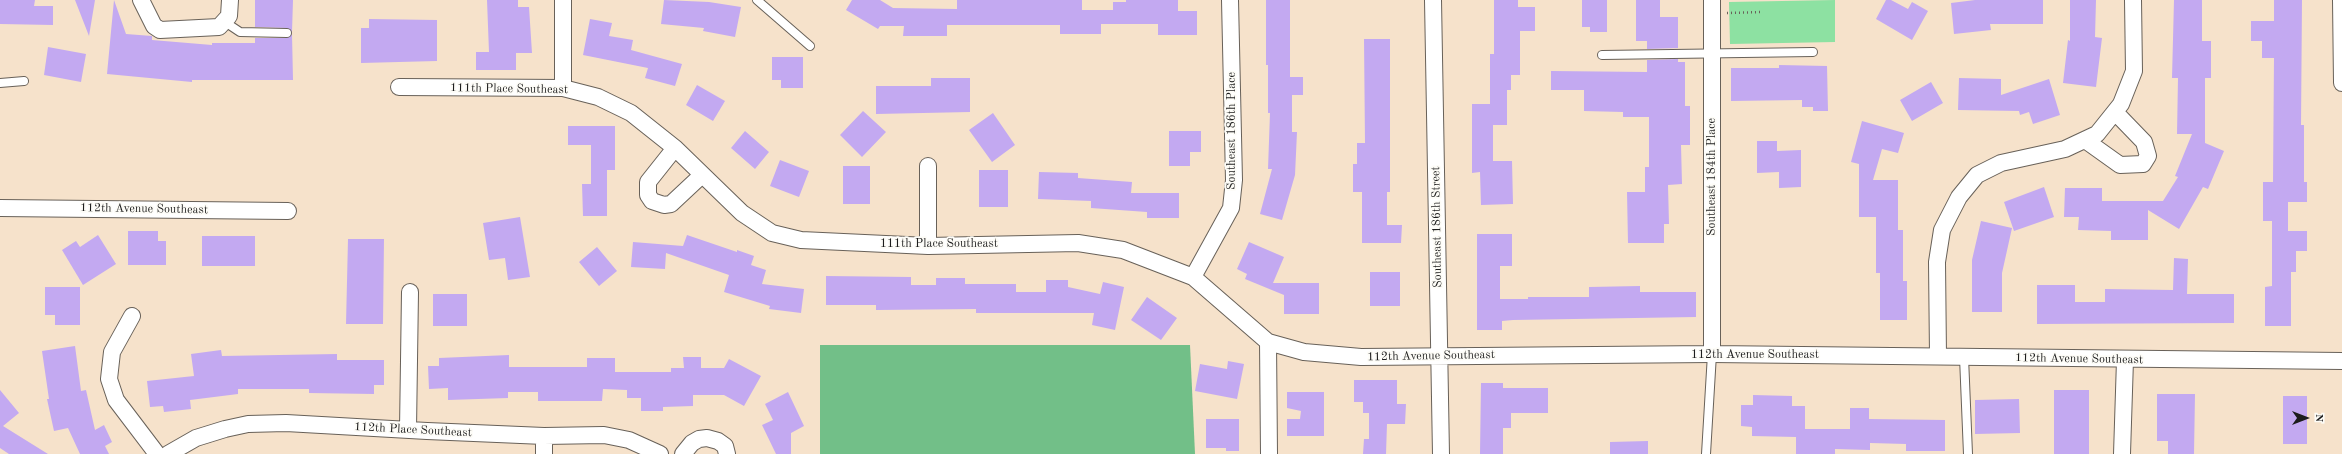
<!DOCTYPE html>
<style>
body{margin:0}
#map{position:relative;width:2342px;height:454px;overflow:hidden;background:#f6e2cb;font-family:"Old Standard TT",serif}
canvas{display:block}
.north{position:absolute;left:2286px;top:398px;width:40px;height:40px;-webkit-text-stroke:3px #fdfcf7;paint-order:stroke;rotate:90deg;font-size:11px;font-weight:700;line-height:16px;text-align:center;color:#1c1c1c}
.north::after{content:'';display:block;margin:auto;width:14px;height:18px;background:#1c1c1c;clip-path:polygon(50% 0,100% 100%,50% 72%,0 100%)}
</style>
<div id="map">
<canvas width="2342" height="454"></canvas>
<div class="north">N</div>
</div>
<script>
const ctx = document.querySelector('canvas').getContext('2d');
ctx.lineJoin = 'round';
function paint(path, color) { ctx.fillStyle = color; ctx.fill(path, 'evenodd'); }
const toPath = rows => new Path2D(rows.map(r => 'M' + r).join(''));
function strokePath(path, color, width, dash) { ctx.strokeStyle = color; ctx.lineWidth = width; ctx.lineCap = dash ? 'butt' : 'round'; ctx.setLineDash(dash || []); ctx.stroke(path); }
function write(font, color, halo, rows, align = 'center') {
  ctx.font = font + ' "Old Standard TT",serif'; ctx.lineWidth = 3.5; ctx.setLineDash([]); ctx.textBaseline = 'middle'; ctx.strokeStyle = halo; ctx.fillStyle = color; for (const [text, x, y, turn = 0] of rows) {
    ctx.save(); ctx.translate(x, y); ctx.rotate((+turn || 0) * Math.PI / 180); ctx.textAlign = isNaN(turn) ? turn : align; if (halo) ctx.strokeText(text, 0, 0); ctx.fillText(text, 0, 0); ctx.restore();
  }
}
paint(toPath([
 [1835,0,1835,42,1730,44,1729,2]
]), '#8de1a2');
paint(toPath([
 [820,345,1190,345,1195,454,820,454]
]), '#72bf88');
paint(toPath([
 [0,0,35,0,34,6,53,6,53,25,0,24],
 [75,0,95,0,89,36],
 [114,0,126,34,152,36,152,40,212,45,212,43,255,43,255,38,287,38,292,34,293,80,192,80,192,82,107,74],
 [255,0,293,0,292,32,287,28,255,27],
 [487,0,518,0,518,7,529,7,532,53,516,53,516,70,476,70,476,52,489,52],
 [664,0,709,2,741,7,735,37,703,31,704,28,661,24],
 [852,0,880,0,893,8,957,9,957,0,1082,0,1082,10,1113,10,1113,2,1126,2,1126,0,1178,0,1178,11,1197,11,1197,35,1158,35,1158,24,1101,24,1101,34,1060,34,1060,25,947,25,947,36,903,36,904,26,880,26,878,29,846,10],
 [1266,0,1290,0,1290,77,1303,77,1303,95,1292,95,1292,132,1297,132,1295,175,1282,220,1260,214,1272,169,1268,169,1270,113,1268,113,1268,65,1266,65],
 [1494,0,1518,0,1518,7,1535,7,1535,31,1520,31,1520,75,1511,75,1511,90,1507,90,1507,125,1493,125,1493,161,1512,161,1513,204,1481,205,1480,172,1472,173,1472,104,1490,104,1490,54,1494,54],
 [1582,0,1607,0,1607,32,1590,32,1590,27,1582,27],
 [1636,0,1660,0,1660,17,1678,17,1678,48,1647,49,1647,41,1636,41],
 [1886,0,1891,0,1908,9,1912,2,1928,11,1912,40,1876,19],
 [1975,0,2043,0,2043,24,1990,24,1991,30,1954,34,1951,3],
 [2070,0,2096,0,2095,37,2102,38,2096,87,2063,83,2068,40,2070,41],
 [2174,0,2202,0,2202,41,2211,41,2211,78,2205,78,2205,143,2224,151,2208,189,2203,187,2179,229,2148,210,2148,240,2111,240,2111,231,2078,230,2079,217,2064,217,2065,188,2102,188,2102,201,2163,201,2178,177,2175,176,2192,134,2177,134,2178,78,2172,78],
 [2274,0,2302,0,2301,125,2304,125,2304,182,2307,182,2307,202,2288,202,2288,231,2307,231,2307,251,2296,251,2296,272,2291,272,2291,326,2265,326,2265,287,2272,286,2272,221,2263,221,2263,182,2273,182,2274,58,2262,58,2262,41,2251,41,2251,21,2274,21],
 [369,19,437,20,437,61,361,63,361,28,369,28],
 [590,19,612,23,609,36,633,40,631,50,682,64,675,86,645,78,648,68,583,55],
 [1364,39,1390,39,1390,192,1387,192,1387,225,1402,225,1401,243,1362,243,1362,192,1353,192,1353,164,1357,164,1357,143,1365,143],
 [48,47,86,54,81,82,44,75],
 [772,57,803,57,803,88,781,88,781,80,772,80],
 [1678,59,1678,62,1685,62,1685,106,1690,106,1690,145,1681,145,1682,184,1668,185,1669,224,1664,224,1664,243,1628,243,1627,192,1645,192,1645,167,1649,167,1649,117,1623,117,1623,112,1584,111,1584,90,1551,90,1551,71,1647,72,1647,60],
 [1779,65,1827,66,1828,111,1813,111,1813,107,1802,107,1802,100,1731,101,1731,68,1779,68],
 [931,78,970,78,970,112,876,114,876,86,931,86],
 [1959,78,2001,79,2001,95,2049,79,2060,115,2033,124,2029,112,2020,115,2019,111,1958,110],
 [1931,82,1943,103,1912,121,1900,100],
 [697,85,725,101,713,121,686,105],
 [863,111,886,132,862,157,840,135],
 [993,113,1015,145,992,162,969,130],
 [1862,121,1904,133,1898,153,1882,149,1873,180,1898,180,1898,230,1903,230,1903,281,1907,281,1907,320,1880,320,1880,273,1876,273,1876,217,1859,217,1859,164,1851,162],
 [568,126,615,126,615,170,607,170,607,216,583,216,582,184,591,184,591,145,568,145],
 [745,131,769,152,755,169,731,148],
 [1169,131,1201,131,1201,152,1190,152,1190,166,1169,166],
 [1757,141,1777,141,1777,151,1801,150,1801,187,1779,188,1779,172,1757,173],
 [780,160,809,171,799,197,770,186],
 [843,166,870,166,870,204,843,204],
 [979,170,1008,170,1008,207,979,207],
 [1039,172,1078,173,1078,178,1132,182,1131,193,1179,193,1179,218,1147,218,1147,212,1091,208,1091,201,1038,199],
 [2044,187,2054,217,2014,231,2004,202],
 [520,217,530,277,508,280,505,258,489,260,483,223],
 [1981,221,2012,228,2002,273,2002,312,1972,312,1972,260],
 [128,231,158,231,158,241,166,241,166,265,128,265],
 [1477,234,1512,234,1512,266,1500,266,1500,299,1528,299,1528,297,1589,297,1589,287,1640,286,1640,292,1696,292,1696,317,1513,320,1502,321,1502,330,1477,330],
 [98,235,116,264,83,285,62,250,76,241,80,247],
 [687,235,737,252,737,250,754,256,751,265,766,270,762,284,804,289,801,313,769,309,770,306,724,292,729,275,666,253,665,269,631,267,633,242,683,246],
 [202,236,255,236,255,266,202,266],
 [348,239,384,239,383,324,346,324],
 [1249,242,1284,257,1273,283,1319,283,1319,314,1284,314,1284,295,1245,279,1247,274,1237,269],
 [597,247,617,271,599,286,579,262],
 [2174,258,2188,259,2187,294,2234,294,2234,323,2037,324,2037,285,2075,285,2075,302,2105,302,2105,289,2173,290],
 [1370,272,1400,272,1400,306,1370,306],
 [826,276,911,277,911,285,936,285,936,278,965,278,965,284,1016,284,1016,292,1046,292,1046,280,1068,280,1068,287,1100,294,1103,282,1124,287,1115,330,1092,325,1094,313,976,313,976,309,876,310,876,305,826,305],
 [45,287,80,287,80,325,55,325,55,315,45,315],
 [433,294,467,294,467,326,433,326],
 [1147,297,1177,318,1161,340,1131,320],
 [75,346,81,391,86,390,95,430,104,425,112,442,105,446,109,454,80,454,68,428,54,431,47,399,49,399,42,351],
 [221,350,222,356,337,354,337,360,384,360,384,385,374,385,374,394,309,393,309,389,238,389,238,394,190,400,191,409,164,412,163,406,150,407,147,381,194,376,191,354],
 [509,355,509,367,587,367,587,358,615,358,615,372,671,372,671,368,684,368,683,357,701,357,701,368,724,368,729,359,761,376,744,406,724,395,693,395,693,406,663,407,663,411,641,411,641,398,627,398,627,390,603,389,602,401,538,401,538,392,508,392,508,398,448,400,448,388,429,389,428,366,439,366,439,358],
 [1228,361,1244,364,1237,399,1195,391,1200,364,1227,369],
 [1354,380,1397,380,1397,404,1406,404,1405,424,1387,424,1386,454,1363,454,1364,439,1369,439,1369,413,1363,413,1363,402,1354,402],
 [1481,383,1503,383,1503,388,1548,388,1548,413,1511,413,1511,428,1503,428,1503,454,1480,454],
 [0,390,19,413,3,426,48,454,9,454,0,448],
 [2054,390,2089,390,2089,454,2054,454],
 [788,392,804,426,791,433,791,454,776,454,762,425,773,420,765,404],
 [1287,392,1324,392,1324,436,1287,436,1287,419,1300,419,1301,411,1287,408],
 [2157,394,2195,394,2194,454,2168,454,2168,441,2157,441],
 [1753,395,1792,396,1792,406,1805,406,1805,429,1850,429,1850,408,1869,408,1869,419,1945,420,1945,451,1906,451,1906,444,1870,443,1870,450,1835,449,1835,454,1796,454,1796,437,1752,436,1752,427,1741,426,1741,405,1753,405],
 [2283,396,2307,396,2307,444,2283,444],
 [2019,399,2020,433,1975,434,1975,400],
 [1206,419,1239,419,1239,451,1226,451,1226,448,1206,448],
 [1648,441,1648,454,1610,454,1610,442]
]), '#c3a9f1');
const service = toPath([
 [757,0,810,46],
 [225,22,240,32,287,33],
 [1602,55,1813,52],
 [0,83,24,81],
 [1964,357,1968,454],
 [1706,454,1712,354]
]);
const minor = toPath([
 [141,0,154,26,160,30,219,27,229,16,230,0],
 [563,0,563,88],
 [1433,0,1441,454],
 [1712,0,1712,354],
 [2341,0,2342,83],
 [399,87,563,88,598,97,631,113,675,148,742,213,772,233,801,240,928,246,1078,243,1123,250,1193,277,1268,342,1304,352,1361,357,1712,354,2342,361],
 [2085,140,2120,165,2143,164,2148,156,2144,142,2115,112],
 [675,148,648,182,648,195,652,201,664,205,671,204,702,175],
 [928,166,928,246],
 [0,208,288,211],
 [1193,277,1231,208,1234,180,1230,0],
 [132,316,112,352,109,379,116,400,157,454],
 [1268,342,1269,454],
 [1938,356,1937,262,1942,230,1959,197,1977,175,2001,163,2065,149,2097,134,2121,104,2134,71,2133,0],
 [408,429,410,292],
 [168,454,196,438,225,429,248,424,286,423,427,431,544,436,604,435,629,440,660,454],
 [544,454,544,436],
 [683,454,692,443,699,439,707,438,718,441,725,446,727,454],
 [2122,454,2125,360]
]);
strokePath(service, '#686159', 10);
strokePath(minor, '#686159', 18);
strokePath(toPath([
 [1727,13,1762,12]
]), '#686159', 2.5, [1, 3]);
strokePath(service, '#fff', 8);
strokePath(minor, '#fff', 16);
write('12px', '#1c1c1c', '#fdfcf7', [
 ["111th Place Southeast",509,89,1],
 ["Southeast 186th Place",1232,131,-90],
 ["Southeast 184th Place",1712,177,-90],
 ["112th Avenue Southeast",144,209,1],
 ["Southeast 186th Street",1437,227,-91],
 ["111th Place Southeast",939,244],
 ["112th Avenue Southeast",1755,355],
 ["112th Avenue Southeast",1431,356,-1],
 ["112th Avenue Southeast",2079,359,1],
 ["112th Place Southeast",413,430,3]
]);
</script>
